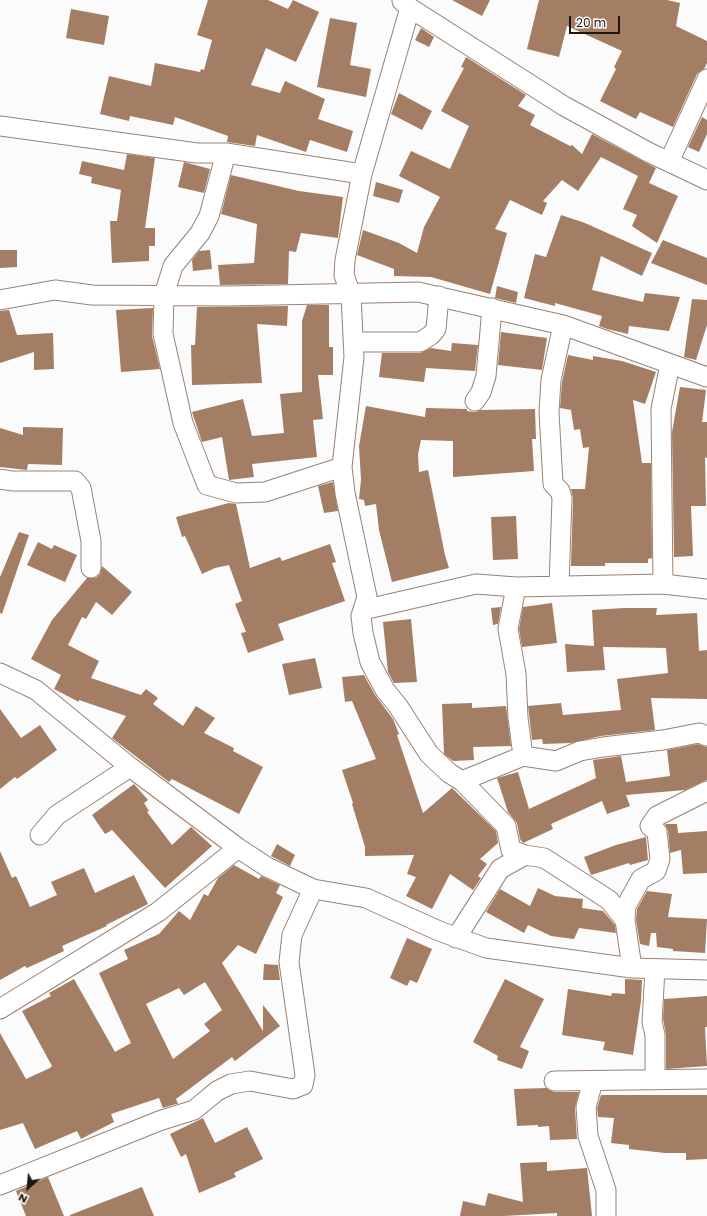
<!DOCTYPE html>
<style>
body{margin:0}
#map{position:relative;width:707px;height:1216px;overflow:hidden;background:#fbfbfb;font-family:Poppins,sans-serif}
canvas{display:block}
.north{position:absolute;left:8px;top:1168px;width:40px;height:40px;-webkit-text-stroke:3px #fff;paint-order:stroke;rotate:207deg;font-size:11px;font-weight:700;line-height:16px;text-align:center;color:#20160f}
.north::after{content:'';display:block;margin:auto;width:14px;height:18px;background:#20160f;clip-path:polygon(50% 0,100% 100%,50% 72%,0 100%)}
.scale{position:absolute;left:569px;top:16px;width:51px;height:18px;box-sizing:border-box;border:2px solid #20160f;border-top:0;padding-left:5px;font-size:12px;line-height:14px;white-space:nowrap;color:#20160f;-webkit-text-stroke:3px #fff;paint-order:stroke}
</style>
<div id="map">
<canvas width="707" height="1216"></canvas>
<div class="north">N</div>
<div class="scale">20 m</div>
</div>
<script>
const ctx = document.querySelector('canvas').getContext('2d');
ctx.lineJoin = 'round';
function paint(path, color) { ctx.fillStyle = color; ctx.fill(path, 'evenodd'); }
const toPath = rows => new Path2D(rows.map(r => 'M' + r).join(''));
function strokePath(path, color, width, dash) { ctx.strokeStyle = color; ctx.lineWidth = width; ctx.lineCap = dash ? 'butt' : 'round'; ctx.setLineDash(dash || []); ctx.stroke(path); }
paint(toPath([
 [208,0,268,0,288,9,293,0,319,12,296,62,266,48,251,85,280,93,285,81,325,99,318,119,353,131,347,152,310,140,306,152,257,135,255,146,227,142,228,136,175,117,173,125,130,116,129,121,100,114,109,76,151,86,155,63,200,72,201,69,204,70,212,40,197,35],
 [452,0,490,0,482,16],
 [539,0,667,0,680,3,676,26,707,41,707,63,704,69,697,74,673,127,640,112,636,119,600,101,616,69,614,67,622,51,567,26,559,57,527,49],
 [71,9,109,16,104,45,66,38],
 [330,18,357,23,350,65,371,69,366,97,317,87],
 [421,28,434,37,429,47,415,40],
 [466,57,526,95,518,106,535,115,530,125,570,146,572,145,582,154,592,134,656,168,649,183,678,196,657,243,632,226,637,215,623,209,638,176,601,157,578,191,562,180,543,201,547,203,542,215,510,200,495,229,507,233,490,294,431,277,394,276,394,269,357,255,363,230,399,243,417,253,424,227,440,197,399,176,411,151,450,169,469,126,441,111,464,68,461,67],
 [399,93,432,111,422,130,391,114],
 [702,117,707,120,707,134,699,152,688,147],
 [127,154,155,158,145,228,155,228,155,246,149,246,149,261,112,263,110,221,117,221,121,190,91,183,92,177,79,174,82,161,124,170],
 [184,162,210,169,204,193,178,187],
 [231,175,299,191,343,197,338,238,301,233,296,252,289,251,288,284,220,285,218,265,254,263,257,224,221,214],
 [376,182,403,190,399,203,373,196],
 [561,215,585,223,652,253,642,276,601,256,592,290,643,302,645,293,680,297,669,331,629,326,628,334,607,329,599,326,602,316,555,303,555,306,524,298,535,254,546,257],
 [663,240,707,258,707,285,651,263],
 [0,250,17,250,17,267,0,268],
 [210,250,212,269,193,271,192,260,199,251],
 [497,286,518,292,516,303,495,298],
 [692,299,707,300,707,325,696,360,684,357],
 [307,305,329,305,329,347,333,347,333,375,318,375,323,419,313,420,317,457,252,464,254,477,229,480,222,437,202,442,192,412,243,399,252,436,284,433,280,394,302,392,302,321],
 [288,306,287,326,257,324,262,383,192,385,191,345,195,345,197,307],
 [153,308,152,336,160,369,121,372,116,310],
 [9,310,17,335,53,333,54,369,34,370,34,352,0,363,0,311],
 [501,332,547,338,542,370,498,365],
 [452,343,478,345,475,371,426,368,424,382,379,377,382,353,420,353,431,348,451,351],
 [568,355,593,360,593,356,622,361,656,372,645,404,633,400,642,463,651,463,652,558,648,559,648,563,605,563,605,566,571,566,573,498,571,489,585,489,589,447,583,448,580,429,574,430,571,410,560,408,562,382],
 [680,387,706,390,702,422,707,422,707,458,705,457,706,506,691,506,693,556,674,557,672,432],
 [366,406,425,417,426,408,467,409,467,411,475,412,481,410,535,409,536,439,532,439,534,471,453,477,453,441,421,440,418,454,419,472,428,470,445,555,449,568,392,582,379,530,376,504,365,506,364,500,359,499,361,480,359,446],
 [23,427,63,428,62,465,28,464,27,470,0,467,0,428,23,435],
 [333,482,338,511,324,513,318,486],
 [229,503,236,504,250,568,280,557,282,561,330,544,336,562,332,563,345,601,278,624,284,640,248,653,241,633,246,632,235,604,242,601,229,565,215,568,202,574,185,536,182,537,176,517],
 [516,516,518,559,493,560,491,517],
 [19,532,29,535,2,614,0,613,0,577],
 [38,542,52,549,54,545,77,555,65,582,27,565],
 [102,566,132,592,112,615,96,602,86,619,82,617,68,645,99,661,91,678,141,695,146,689,158,698,153,704,183,726,196,706,215,718,204,733,234,748,233,751,263,767,239,814,172,779,169,782,112,738,126,716,79,700,79,702,54,689,61,675,31,659,52,620,87,578,96,578,100,574],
 [552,603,557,643,522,647,519,629,523,607],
 [501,607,498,624,493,625,491,608],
 [624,608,657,608,656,615,697,613,699,651,707,650,707,699,651,698,655,730,601,736,571,743,543,744,542,739,532,740,528,706,561,703,563,715,621,710,617,679,668,673,666,648,603,647,605,670,567,672,565,644,594,646,592,610],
 [411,619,417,682,394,683,388,672,383,622],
 [315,658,322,688,289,695,282,664],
 [364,675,375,695,393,719,399,734,397,735,423,813,452,788,496,831,498,843,480,859,487,864,478,876,481,878,473,890,450,874,432,909,406,896,416,877,407,874,414,855,365,856,365,847,352,804,353,803,342,770,376,759,352,701,345,702,342,677],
 [472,703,472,708,506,706,511,746,473,747,474,760,453,761,444,754,442,704],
 [0,709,21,738,40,725,57,750,17,779,15,777,0,789],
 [698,744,707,747,707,780,685,790,626,795,630,806,607,814,602,801,551,824,553,829,523,843,520,839,517,823,508,812,497,778,518,772,529,809,596,778,593,760,621,756,626,782,670,776,667,750],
 [134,784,148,800,144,803,149,811,147,812,172,845,191,827,212,846,165,888,112,830,105,834,92,815],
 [665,824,677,824,678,833,707,831,707,873,683,874,681,850,670,853,668,831],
 [646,837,648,860,630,865,629,863,591,875,584,857,616,845],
 [277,844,295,855,290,866,271,856],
 [0,851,12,878,16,876,30,907,57,895,51,882,84,868,95,893,134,875,148,904,106,925,107,926,62,946,64,951,27,968,25,966,0,980],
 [234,865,259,879,261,876,280,885,276,893,283,897,256,954,238,945,222,963,263,1031,263,1005,280,1026,235,1061,232,1057,176,1099,178,1104,176,1104,163,1108,159,1098,111,1114,114,1122,81,1139,77,1131,35,1149,23,1123,0,1130,0,1033,26,1079,50,1068,52,1066,22,1011,51,996,49,993,74,979,115,1052,131,1043,99,973,128,959,124,950,159,934,179,911,190,920,204,894,208,896,218,878],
 [205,982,222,1010,204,1024,210,1031,173,1059,146,1004,179,988,184,995],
 [538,888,555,896,583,899,582,908,603,911,615,925,616,933,579,928,574,939,551,936,528,925,524,933,486,912,500,889,530,906],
 [647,891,672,894,668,917,707,919,705,953,673,951,673,949,657,947,656,933,651,933,649,946,640,944,636,920,637,909],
 [407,938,432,949,417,983,410,980,407,986,390,978],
 [264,964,278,965,280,980,263,980],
 [505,979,544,999,520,1047,529,1051,522,1069,497,1060,498,1056,473,1042],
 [625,979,642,980,641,1001,633,1055,603,1050,605,1042,562,1035,568,989,611,996,612,993,625,994],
 [707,996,707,1027,705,1027,707,1066,666,1069,666,1035,663,1019,664,999],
 [546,1088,554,1092,579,1092,575,1108,577,1139,550,1140,549,1126,538,1127,538,1125,517,1126,514,1089],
 [601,1095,707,1095,707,1159,686,1160,686,1153,665,1153,629,1149,629,1145,611,1143,614,1118,598,1117,597,1108],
 [203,1118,215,1143,247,1127,263,1159,234,1173,236,1177,199,1193,186,1154,181,1157,170,1134],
 [547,1162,547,1171,587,1168,592,1216,557,1216,557,1213,504,1216,460,1216,463,1201,485,1206,488,1193,523,1202,520,1163],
 [48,1177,64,1216,26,1216,16,1191],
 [142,1187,154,1216,70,1216,70,1215]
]), '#a37e64');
const minor = toPath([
 [402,1,410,8,564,106,648,152,707,180],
 [410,8,362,174,345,260,344,275,351,295,354,357,342,467,345,493,367,597,361,616,363,633,370,662,385,690,398,706,429,754,449,773,462,781,506,826,511,850,525,855,544,858,609,900,625,920],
 [0,126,197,153,226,153,362,174],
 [226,153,209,216,200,233,173,266,164,295,163,334,183,423,207,485,236,493,265,492,342,467],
 [669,162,707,79],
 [0,300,55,290,92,295,227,296,418,292,563,325,707,377],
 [354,342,420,342,431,335,436,329,439,296],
 [475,401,481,392,486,376,492,308],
 [0,479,12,481,75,481,81,488,91,541,91,568],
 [663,584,661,409,670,364],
 [559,586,562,498,560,491,553,484,549,412,551,380,563,325],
 [516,587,508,629,516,674,518,718,523,756],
 [363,610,476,584,516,587,663,584,707,589],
 [0,673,36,690,130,767,238,848,267,867,313,889,366,898,439,931,486,948,632,968,707,970],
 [462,781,523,756,556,761,580,751,603,747,663,740,699,733,707,736],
 [40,835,57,815,130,767],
 [456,938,500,869,525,855],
 [632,968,625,920,626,906,641,879,656,871,660,859,657,832,650,826,657,816,707,791],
 [0,1009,158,912,238,848],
 [655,1080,655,1035,652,1022,655,969],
 [554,1081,707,1079],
 [593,1081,586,1107,588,1136,606,1190,606,1216],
 [0,1185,159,1121,194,1110,217,1091,231,1084,250,1081,293,1089,303,1085,305,1075,289,962,292,935,313,889]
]);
strokePath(minor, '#9c816f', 21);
strokePath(minor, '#fff', 19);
</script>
